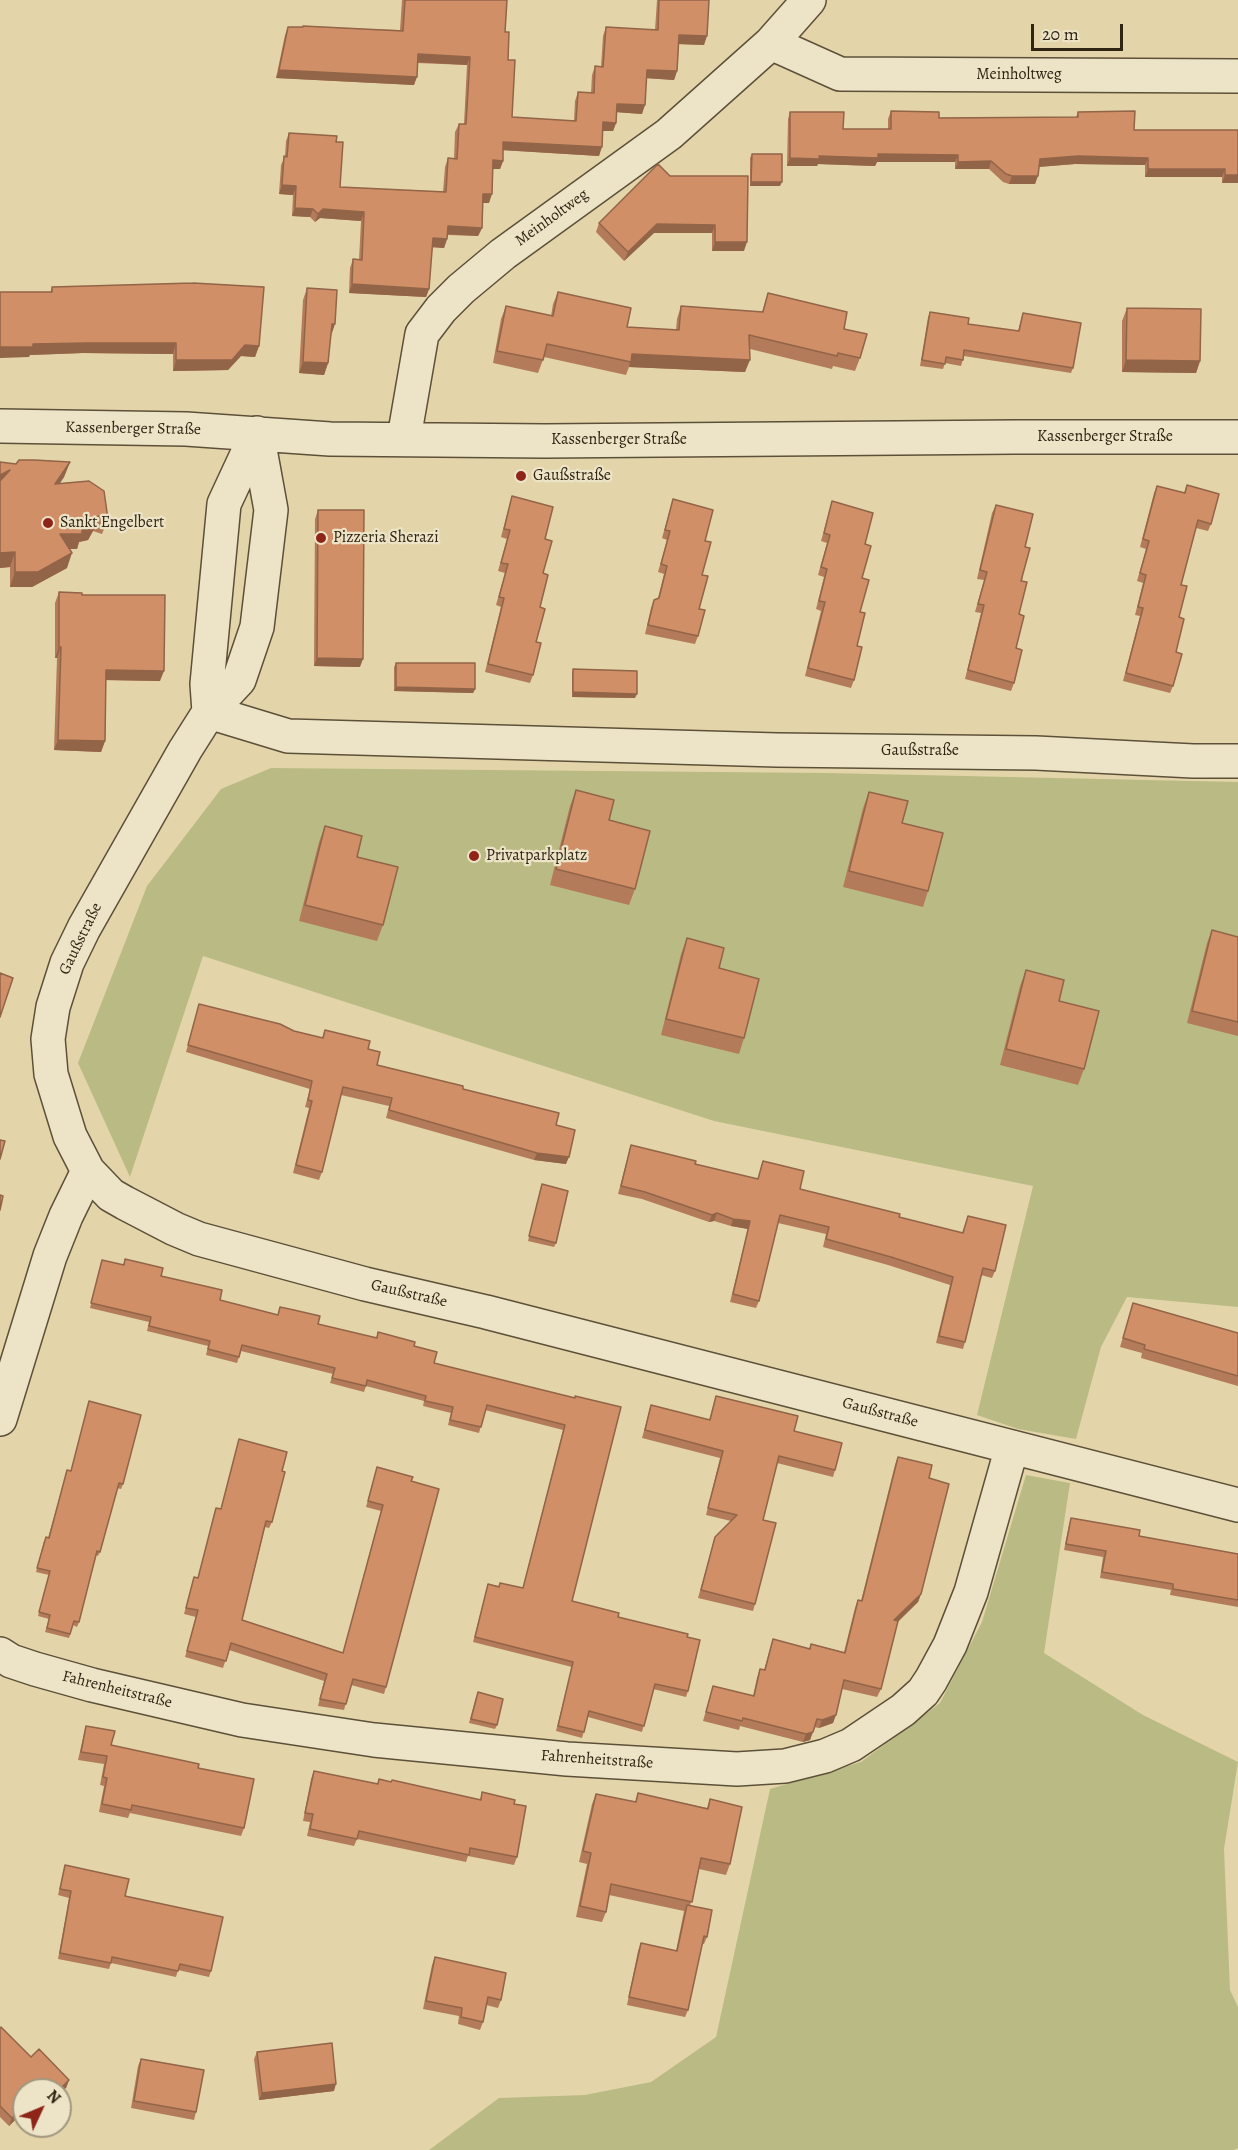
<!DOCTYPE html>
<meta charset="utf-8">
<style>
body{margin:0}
#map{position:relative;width:1238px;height:2150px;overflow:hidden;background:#e3d5a9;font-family:Alegreya,serif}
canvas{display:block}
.north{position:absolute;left:12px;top:2078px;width:60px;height:60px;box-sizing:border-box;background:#ede4c7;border:2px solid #a1977f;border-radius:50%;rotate:46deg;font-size:16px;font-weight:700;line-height:24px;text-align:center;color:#302414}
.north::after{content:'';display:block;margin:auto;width:21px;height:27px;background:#8f2418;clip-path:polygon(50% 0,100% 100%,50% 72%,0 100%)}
.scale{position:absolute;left:1031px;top:24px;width:92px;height:27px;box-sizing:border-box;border:3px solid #302414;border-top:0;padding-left:8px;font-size:18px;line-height:21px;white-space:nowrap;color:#302414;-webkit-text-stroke:4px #ede4c7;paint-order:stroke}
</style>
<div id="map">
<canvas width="1238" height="2150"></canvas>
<div class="north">N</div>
<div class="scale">20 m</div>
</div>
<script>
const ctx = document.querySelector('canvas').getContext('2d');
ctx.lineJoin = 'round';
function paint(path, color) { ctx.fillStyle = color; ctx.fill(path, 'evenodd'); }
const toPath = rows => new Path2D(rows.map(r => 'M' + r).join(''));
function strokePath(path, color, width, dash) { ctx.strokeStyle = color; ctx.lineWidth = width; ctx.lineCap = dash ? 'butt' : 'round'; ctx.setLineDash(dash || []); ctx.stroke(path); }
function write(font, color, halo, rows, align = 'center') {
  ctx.font = font + ' Alegreya,serif'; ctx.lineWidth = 4.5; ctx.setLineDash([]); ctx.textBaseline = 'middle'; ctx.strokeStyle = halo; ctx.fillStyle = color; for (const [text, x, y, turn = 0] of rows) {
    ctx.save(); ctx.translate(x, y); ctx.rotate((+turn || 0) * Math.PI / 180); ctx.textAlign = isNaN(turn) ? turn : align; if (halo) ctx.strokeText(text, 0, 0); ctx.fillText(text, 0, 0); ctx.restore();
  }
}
paint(toPath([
 [271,768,828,773,1238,782,1238,1307,1127,1297,1101,1347,1076,1439,1018,1429,977,1415,1033,1186,714,1121,203,956,130,1177,78,1063,147,886,221,789],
 [1026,1475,1070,1483,1044,1653,1143,1715,1238,1762,1224,1849,1230,1990,1238,2007,1238,2148,1234,2150,429,2150,499,2098,585,2095,651,2082,716,2037,770,1789,861,1762,940,1703,982,1622]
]), '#babb84');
const minor = toPath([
 [771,43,840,74,1238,76],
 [0,426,186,429,330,439,545,441,1015,437,1238,437],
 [257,433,271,510,257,627,239,680,209,712,185,750,84,928,67,963,53,1007,48,1039,51,1074,70,1136,88,1171,111,1195,125,1203,175,1229,199,1239,365,1284,486,1312,1238,1505],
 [404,438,422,334,441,309,461,289,503,254,669,134,771,43,809,0],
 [209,712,288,736,777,750,1036,753,1193,761,1238,761],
 [209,712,207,684,224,504,257,433],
 [0,1419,50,1256,66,1216,88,1171],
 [0,1654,11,1661,35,1669,92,1685,242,1720,374,1740,567,1759,737,1769,785,1766,825,1756,851,1745,903,1710,923,1692,931,1680,950,1645,971,1592,1012,1447]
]);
strokePath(minor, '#5d5039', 36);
strokePath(minor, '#ede4c7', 33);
paint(toPath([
 [402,0,507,0,505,32,512,117,574,121,575,101,578,92,591,93,592,75,595,66,601,67,603,36,606,27,655,30,657,0,709,0,704,45,679,44,677,71,674,80,647,78,642,114,617,112,616,123,613,131,603,131,599,156,503,150,503,161,500,169,493,169,489,203,483,203,482,228,478,236,447,235,447,239,444,248,432,247,429,289,426,297,349,293,350,268,353,259,359,260,361,221,320,218,315,222,310,217,292,216,293,195,279,194,281,165,285,156,286,141,289,133,336,142,340,187,443,192,445,167,448,158,454,159,455,132,459,124,464,124,467,65,417,63,414,85,276,78,285,35,288,27,400,30],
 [891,111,939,118,1076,117,1078,112,1134,130,1238,130,1238,183,1222,183,1222,177,1145,177,1145,165,1075,164,1039,167,1035,184,1009,184,1003,182,989,169,955,169,955,162,877,162,875,166,818,164,817,166,787,166,788,119,790,112,843,129,888,129,888,119],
 [752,154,780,186,750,186,750,158],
 [670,176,744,251,712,251,712,233,654,233,624,261,596,232,599,223],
 [52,287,259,346,255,357,241,356,228,370,173,371,173,354,83,353,30,355,29,357],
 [307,288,331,335,328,363,324,375,299,373,303,300],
 [558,292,627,327,676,330,677,319,681,306,762,312,768,293,844,329,860,358,855,371,833,366,832,369,750,349,745,372,629,367,626,375,544,357,538,373,493,363,501,319,506,306,551,316,553,304],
 [1127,308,1200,361,1196,373,1122,372,1122,321],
 [930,312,968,324,1018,331,1023,313,1073,368,1071,373,964,356,961,366,945,363,943,369,920,366,928,317],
 [0,462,16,464,70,462,64,477,60,483,108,519,102,534,93,531,88,540,79,542,77,549,69,549,67,568,32,587,10,587,10,567,0,568],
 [1187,485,1211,524,1208,531,1196,528,1181,585,1179,617,1173,686,1170,693,1123,681,1140,616,1135,615,1143,583,1137,581,1146,549,1140,547,1154,493,1157,486,1184,493],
 [512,496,545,539,543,573,533,675,530,683,485,672,501,607,496,605,505,573,498,571,507,539,501,537],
 [673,499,705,541,699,609,698,636,695,644,645,634,651,608,654,600,658,598,664,574,658,572,667,540,662,538],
 [832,501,865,544,857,646,854,680,851,688,805,676,821,611,816,609,824,577,818,575,827,543,821,541],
 [996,505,1025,547,1014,683,1011,691,965,679,981,613,975,612,984,580,977,579,992,513],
 [318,510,360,667,314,666,315,519],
 [59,592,160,681,106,680,105,741,101,752,54,750,57,658,55,658,55,603],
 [396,663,475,689,473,693,394,691,394,667],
 [573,669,635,698,572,697,572,673],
 [576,790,609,820,635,889,629,905,550,885,570,806],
 [869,792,902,823,928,891,923,907,843,887,863,808],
 [325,826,357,857,383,925,377,941,299,921,319,842],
 [1212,930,1238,937,1238,1036,1187,1023,1207,943],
 [687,938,719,968,744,1038,739,1054,661,1035,681,954],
 [1026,970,1059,1001,1084,1069,1078,1085,1000,1065,1020,986],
 [199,1004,294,1031,322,1038,325,1030,368,1049,377,1065,463,1089,556,1125,566,1164,534,1160,386,1118,389,1106,341,1095,322,1172,319,1180,293,1173,309,1108,305,1107,310,1089,186,1052],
 [631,1145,695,1164,758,1179,763,1161,800,1189,899,1217,962,1233,968,1216,995,1271,992,1278,981,1275,965,1342,963,1349,936,1343,950,1285,888,1265,823,1247,826,1234,778,1223,759,1301,756,1308,730,1302,748,1229,731,1226,714,1221,709,1222,642,1199,618,1194],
 [542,1184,556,1243,554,1247,528,1241],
 [125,1259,161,1276,220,1300,278,1315,280,1307,318,1324,376,1338,378,1332,414,1346,434,1363,575,1398,572,1601,618,1617,687,1637,688,1691,686,1697,653,1689,642,1732,588,1717,582,1738,556,1731,572,1667,473,1642,488,1584,499,1586,523,1588,563,1430,485,1410,479,1433,448,1425,451,1413,423,1406,424,1401,366,1386,364,1392,330,1383,333,1374,241,1351,237,1363,206,1355,208,1346,147,1331,149,1322,90,1308,102,1260,123,1265],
 [1133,1303,1238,1333,1238,1386,1141,1358,1142,1353,1120,1347],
 [716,1396,794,1431,835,1470,833,1477,777,1463,763,1520,755,1604,753,1611,698,1598,715,1537,731,1521,706,1515,720,1458,642,1438,651,1405,709,1420],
 [239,1439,282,1471,272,1522,269,1528,265,1527,242,1620,343,1653,381,1511,366,1507,377,1467,411,1481,386,1687,384,1694,351,1685,344,1710,318,1706,324,1681,229,1650,223,1668,185,1657,196,1617,184,1614,194,1577,198,1578,214,1514,216,1508,221,1509],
 [898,1457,929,1478,921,1594,918,1602,897,1623,881,1689,877,1697,842,1689,833,1723,819,1728,814,1727,810,1740,803,1742,740,1726,739,1730,703,1721,713,1686,753,1696,757,1678,760,1669,764,1670,773,1639,809,1649,811,1644,844,1652,855,1608,858,1600,861,1601,895,1465],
 [66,1474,123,1484,121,1489,117,1488,100,1552,98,1556,96,1555,79,1622,77,1627,73,1625,69,1638,45,1632,49,1619,38,1616,49,1575,36,1572,44,1541,48,1538],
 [1071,1518,1139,1536,1238,1554,1238,1607,1170,1595,1171,1590,1100,1578,1103,1557,1064,1550,1069,1525],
 [476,1697,497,1725,495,1729,469,1723],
 [86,1726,111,1745,198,1768,244,1828,241,1836,130,1813,128,1818,99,1812,104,1786,100,1785,104,1764,78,1760,84,1734],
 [314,1771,377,1784,379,1779,480,1800,482,1792,514,1804,517,1857,514,1865,468,1856,466,1862,357,1839,354,1846,307,1836,310,1822,303,1821,311,1779],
 [638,1793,707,1808,710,1799,730,1864,726,1875,699,1869,690,1906,707,1937,704,1944,702,1944,688,2010,685,2017,627,2005,638,1951,641,1943,676,1951,684,1911,609,1895,606,1912,602,1922,576,1917,587,1864,579,1862,592,1804,596,1794,635,1802],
 [65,1865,125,1896,211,1971,209,1977,178,1970,176,1977,111,1963,109,1969,58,1959,69,1898,58,1895],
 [435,1957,501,2000,498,2008,486,2005,483,2022,480,2030,458,2024,459,2016,423,2009,432,1965],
 [0,2028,31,2057,69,2080,66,2088,24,2090,24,2119,23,2119,19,2116,9,2126,0,2117],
 [257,2052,334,2091,259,2100,254,2059],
 [141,2059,196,2112,194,2120,131,2108,138,2066]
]), '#b37b59');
paint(toPath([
 [679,35,707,36,704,45,676,44],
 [418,54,470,57,467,65,415,62],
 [279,70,417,77,414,85,276,78],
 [647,70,677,71,674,80,644,78],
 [617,104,645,105,642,114,614,112],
 [603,122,616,123,613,131,600,131],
 [503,142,602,147,599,156,500,150],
 [878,154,958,155,955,162,877,162,875,166,818,164,817,166,787,166,790,158],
 [1078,156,1148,158,1145,165,1075,164,1037,167,1040,159],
 [493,160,503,161,500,169,490,169],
 [991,161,989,169,955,169,958,162],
 [1148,169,1225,169,1222,177,1145,177],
 [1225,175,1238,175,1238,183,1222,183],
 [1012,176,1038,176,1035,184,1009,184],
 [751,182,782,182,780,186,750,186],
 [282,185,296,186,293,195,279,194],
 [483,194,492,194,489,203,480,203],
 [295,208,313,209,310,217,292,216],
 [323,209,364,212,361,221,320,218,315,222,318,214],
 [657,224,715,225,712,233,654,233,624,261,628,252],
 [448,226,482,228,478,236,445,234],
 [433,238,447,239,444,248,430,247],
 [715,242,747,242,744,251,712,251],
 [352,284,429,289,426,297,349,293],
 [332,324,335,324,331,336],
 [87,343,176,343,173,354,83,353,30,355,29,357,0,358,0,347,33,344],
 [245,345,259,346,255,357,241,356,228,370,173,371,176,360],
 [632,354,750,360,745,372,629,367],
 [1126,360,1200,361,1196,373,1122,372],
 [303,362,328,363,324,375,299,373],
 [70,462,64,477,50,498,55,484],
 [10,470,0,487,0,475],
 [98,516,93,531,88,540,79,542,77,549,54,549,60,534,82,528],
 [15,552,10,567,0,568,0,553],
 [72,553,67,568,32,587,10,587,15,572],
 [59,647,61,647,57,658,55,658],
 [317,658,363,659,360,667,314,666],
 [106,670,164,671,160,681,103,680],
 [396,687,475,689,473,693,394,691],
 [573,692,637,694,635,698,572,697],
 [58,740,105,741,101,752,54,750],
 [537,1153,569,1157,566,1164,534,1160],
 [717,1213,714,1221,709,1222,712,1215],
 [733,1219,750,1221,748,1229,731,1226],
 [921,1594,918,1602,891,1628,894,1620],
 [836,1715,833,1723,819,1728,822,1720],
 [813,1732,810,1740,803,1742,806,1734],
 [69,2080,66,2088,60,2094,60,2090,59,2090],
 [336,2084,334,2091,259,2100,262,2093],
 [23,2107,19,2116,9,2126,12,2118]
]), '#926448');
const building = toPath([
 [405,0,507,0,505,32,509,32,508,60,515,60,512,117,576,121,578,92,594,93,595,66,603,67,606,27,658,30,659,0,709,0,707,36,679,35,677,71,647,70,645,105,617,104,616,123,603,122,602,147,503,142,503,161,493,160,492,194,483,194,482,228,448,226,447,239,433,238,429,289,352,284,353,259,362,260,364,212,323,209,318,214,313,209,295,208,296,186,282,185,284,156,287,157,289,133,337,136,336,142,343,142,340,187,446,192,448,158,457,159,459,124,466,124,470,57,418,54,417,77,279,70,288,27,303,27,303,26,403,31,405,0],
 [891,111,939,112,939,118,1078,117,1078,112,1135,111,1134,130,1238,130,1238,175,1225,175,1225,169,1148,169,1148,158,1078,156,1040,159,1038,176,1012,176,1006,174,991,161,958,162,958,155,878,154,878,158,819,156,820,159,790,158,790,112,844,112,843,129,891,129,891,111],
 [752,154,782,154,782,182,751,182,752,154],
 [658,164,670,176,748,176,747,242,715,242,715,225,657,224,628,252,599,223,658,164],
 [193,283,264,287,259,346,245,345,232,360,176,360,176,343,87,343,33,344,33,347,0,347,0,292,52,292,52,287,193,283],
 [307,288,337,290,335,324,332,324,328,363,303,362,307,288],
 [558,292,631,308,627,327,679,330,681,306,763,312,768,293,847,312,844,329,867,334,860,358,838,353,837,356,749,335,750,360,632,354,631,362,547,344,543,360,497,351,506,306,553,316,558,292],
 [1127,308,1201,309,1200,361,1126,360,1127,308],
 [930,312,969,318,968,324,1019,331,1023,313,1081,323,1073,368,964,350,963,360,946,357,945,364,922,360,930,312],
 [19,460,34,460,70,462,55,484,89,481,104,491,108,519,98,516,94,525,82,528,82,534,60,534,72,553,38,572,15,572,15,552,0,553,0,481,10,470,0,475,0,462,16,464,19,460],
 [1187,485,1219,494,1211,524,1198,520,1181,585,1187,586,1179,617,1184,619,1176,652,1182,654,1173,686,1126,673,1143,608,1138,607,1146,575,1140,573,1149,541,1143,539,1157,486,1185,493,1187,485],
 [512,496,553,507,545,539,552,541,543,573,548,575,540,607,545,609,536,642,541,643,533,675,488,664,504,598,499,597,508,564,501,563,510,530,504,529,512,496],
 [673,499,713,510,705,541,711,542,702,575,708,576,699,609,705,610,698,636,648,625,654,600,659,598,667,566,661,564,670,531,665,530,673,499],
 [832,501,873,513,865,544,871,546,862,578,869,580,860,612,865,613,857,646,862,647,854,680,808,668,825,602,819,601,827,569,821,567,830,535,824,533,832,501],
 [996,505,1033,514,1025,547,1030,548,1021,581,1027,582,1019,614,1024,616,1016,648,1022,650,1014,683,968,670,984,605,978,604,987,572,980,570,996,505],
 [318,510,364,510,363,659,317,658,318,510],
 [59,592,82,593,82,595,165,595,164,671,106,670,105,741,58,740,61,647,59,647,59,592],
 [396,663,475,663,475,689,396,687,396,663],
 [573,669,637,671,637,694,573,692,573,669],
 [576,790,614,800,609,820,650,831,635,889,556,869,576,790],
 [869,792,908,801,902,823,943,833,928,891,849,871,869,792],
 [325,826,362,836,357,857,398,867,383,925,305,905,325,826],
 [1212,930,1238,937,1238,1022,1192,1011,1212,930],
 [687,938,724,948,719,968,759,979,744,1038,666,1019,687,938],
 [1026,970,1064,980,1059,1001,1099,1011,1084,1069,1006,1049,1026,970],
 [0,973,13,978,0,1017,0,973],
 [199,1004,280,1024,294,1031,323,1038,325,1030,370,1041,368,1049,380,1052,377,1065,463,1086,463,1089,559,1113,556,1125,575,1130,569,1157,537,1153,389,1110,392,1098,343,1087,322,1172,296,1165,312,1101,308,1100,312,1081,188,1045,199,1004],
 [0,1140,5,1141,0,1159,0,1140],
 [631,1145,696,1161,695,1164,758,1179,763,1161,804,1171,800,1189,900,1214,899,1217,963,1233,968,1216,1006,1225,995,1271,983,1268,965,1342,939,1336,953,1277,891,1257,826,1239,829,1227,780,1215,759,1301,733,1294,750,1221,733,1219,717,1213,712,1215,645,1192,621,1186,631,1145],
 [542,1184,568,1191,556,1243,529,1236,542,1184],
 [0,1195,3,1196,0,1210,0,1195],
 [125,1259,163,1268,161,1276,222,1290,220,1300,278,1315,280,1307,294,1310,320,1316,318,1324,377,1338,378,1332,415,1342,414,1346,437,1352,434,1363,575,1398,575,1396,621,1407,572,1601,619,1613,618,1617,688,1634,687,1637,700,1640,688,1691,655,1684,644,1726,589,1711,584,1732,558,1726,573,1662,475,1637,488,1584,499,1587,500,1583,523,1588,565,1425,487,1405,481,1427,450,1420,453,1407,425,1401,426,1396,367,1380,366,1386,332,1378,335,1368,242,1345,239,1357,208,1349,210,1341,149,1326,151,1317,91,1303,102,1260,124,1265,125,1259],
 [1133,1303,1238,1333,1238,1376,1144,1349,1145,1345,1123,1338,1133,1303],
 [716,1396,798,1416,794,1431,842,1443,835,1470,779,1456,763,1520,776,1523,755,1604,701,1590,715,1537,737,1515,708,1508,723,1451,645,1430,651,1405,710,1420,716,1396],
 [89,1401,141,1415,123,1484,119,1483,100,1552,97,1551,79,1622,74,1621,70,1634,47,1628,50,1615,39,1612,50,1571,37,1568,46,1537,49,1538,67,1470,71,1471,89,1401],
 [239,1439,287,1452,282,1471,285,1472,272,1522,266,1521,242,1620,343,1653,383,1505,368,1501,377,1467,413,1477,411,1481,439,1489,386,1687,353,1679,346,1704,320,1699,327,1674,231,1643,226,1661,187,1651,198,1610,186,1608,194,1577,198,1578,216,1508,221,1509,239,1439],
 [898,1457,932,1465,929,1478,949,1484,921,1594,894,1620,898,1621,881,1689,844,1680,836,1715,822,1720,817,1719,813,1732,806,1734,743,1718,742,1721,706,1712,713,1686,754,1696,760,1669,765,1670,773,1639,810,1649,811,1644,845,1653,858,1600,862,1601,898,1457],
 [1071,1518,1140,1530,1139,1536,1238,1554,1238,1600,1173,1589,1173,1584,1102,1572,1106,1551,1066,1544,1071,1518],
 [478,1692,503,1699,497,1725,471,1719,478,1692],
 [86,1726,115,1731,111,1745,199,1764,198,1768,254,1779,244,1828,132,1805,131,1810,102,1804,107,1778,103,1777,107,1756,81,1752,86,1726],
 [314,1771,378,1784,379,1779,391,1782,392,1780,481,1800,482,1792,515,1800,514,1804,526,1806,517,1857,470,1848,469,1855,359,1831,357,1839,310,1829,313,1814,305,1813,314,1771],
 [638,1793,708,1809,710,1799,742,1807,730,1864,701,1858,692,1902,611,1884,606,1912,580,1906,591,1853,583,1851,596,1794,636,1802,638,1793],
 [65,1865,129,1879,125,1896,223,1917,211,1971,180,1964,178,1971,112,1957,111,1963,60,1953,71,1891,60,1889,65,1865],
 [687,1905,712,1910,707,1937,704,1936,688,2010,629,1997,641,1943,677,1951,687,1905],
 [435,1957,506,1973,501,2000,488,1997,483,2022,461,2017,462,2008,426,2001,435,1957],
 [1,2027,31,2057,39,2049,69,2080,59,2090,24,2090,24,2109,23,2107,12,2118,0,2106,0,2028,1,2027],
 [332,2043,336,2084,262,2093,257,2052,332,2043],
 [141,2059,204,2070,196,2112,134,2101,141,2059]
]);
paint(building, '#d08f67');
strokePath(building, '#926448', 1.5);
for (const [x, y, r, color] of [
 [521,476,6,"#8f2418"],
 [48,523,6,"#8f2418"],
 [321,538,6,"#8f2418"],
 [474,856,6,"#8f2418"]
]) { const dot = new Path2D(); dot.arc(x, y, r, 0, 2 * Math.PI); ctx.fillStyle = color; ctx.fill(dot); strokePath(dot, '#ede4c7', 2); }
write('16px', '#302414', '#ede4c7', [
 ["Meinholtweg",1019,75],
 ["Meinholtweg",552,218,-36],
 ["Kassenberger Straße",133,429,1],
 ["Kassenberger Straße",1105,437],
 ["Kassenberger Straße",619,440],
 ["Gaußstraße",920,751],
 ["Gaußstraße",81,939,-64],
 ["Gaußstraße",409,1294,13],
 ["Gaußstraße",880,1413,15],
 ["Fahrenheitstraße",117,1690,14],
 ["Fahrenheitstraße",597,1760,4]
]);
write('16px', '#302414', '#ede4c7', [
 ["Gaußstraße",533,476],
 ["Sankt Engelbert",60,523],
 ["Pizzeria Sherazi",333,538],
 ["Privatparkplatz",486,856]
], 'left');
</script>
